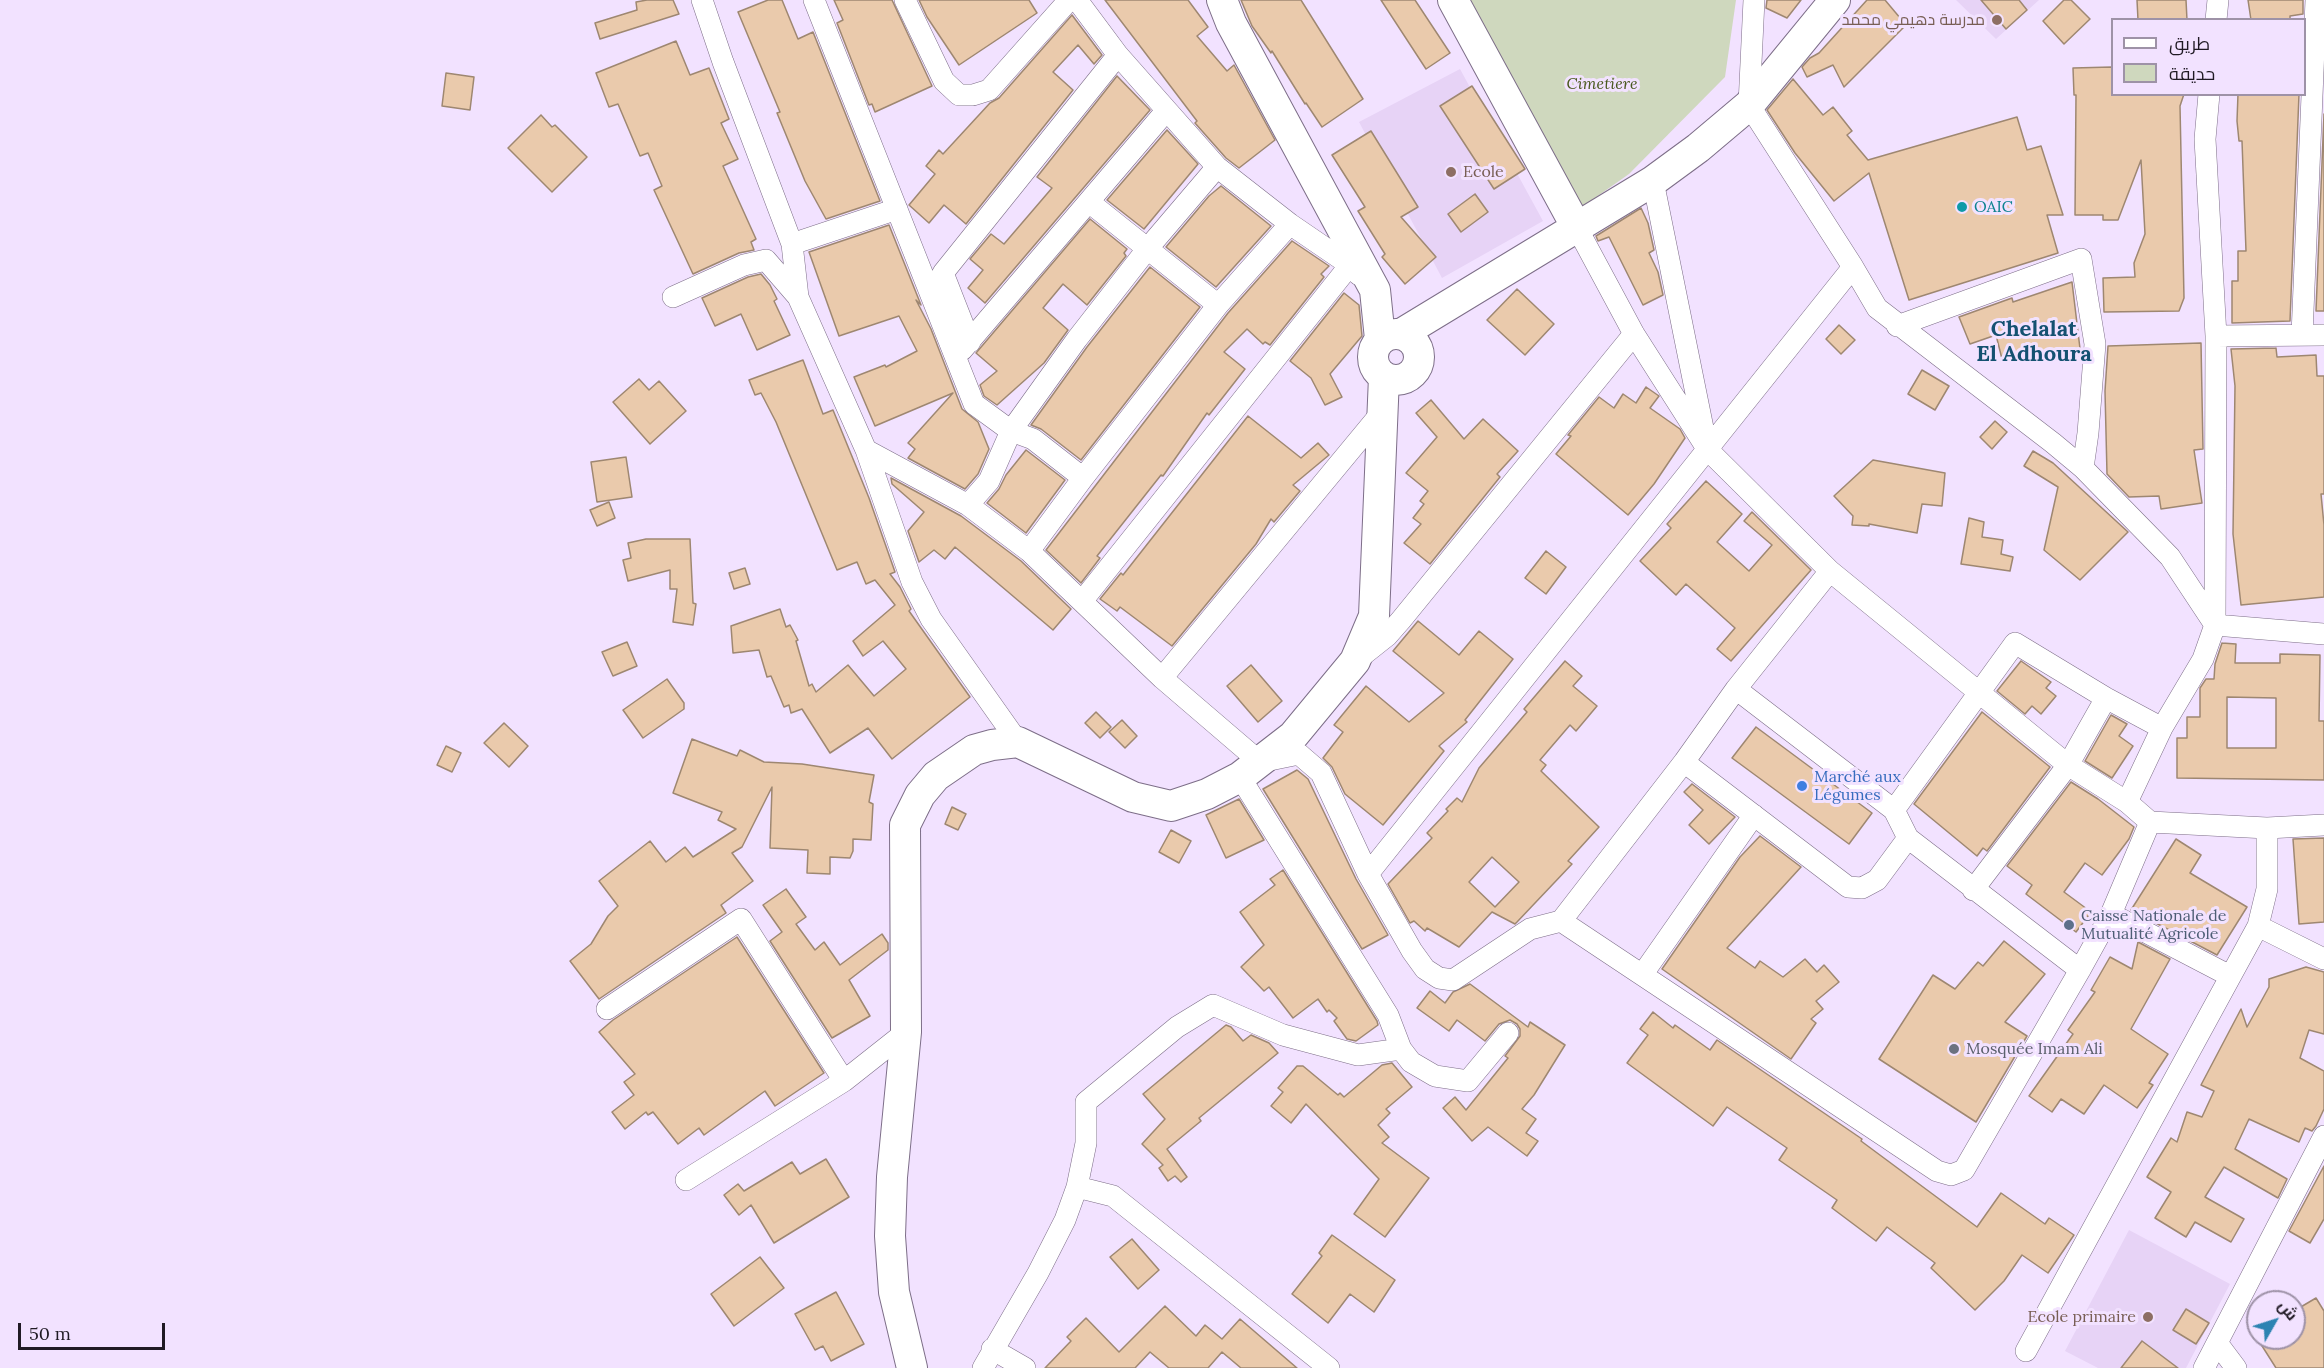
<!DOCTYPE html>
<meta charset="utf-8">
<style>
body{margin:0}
#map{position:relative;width:2324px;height:1368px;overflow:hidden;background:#f2e2ff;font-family:Lora,Cairo,serif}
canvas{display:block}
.legend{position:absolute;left:2111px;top:18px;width:195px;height:78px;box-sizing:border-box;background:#f2e2ff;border:2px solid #9e92a7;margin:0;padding:8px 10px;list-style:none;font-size:18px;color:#201a24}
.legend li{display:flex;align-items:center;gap:12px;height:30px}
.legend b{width:30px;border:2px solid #9e92a7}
.north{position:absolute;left:2246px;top:1290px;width:60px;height:60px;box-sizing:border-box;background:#f2e2ff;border:2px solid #9e92a7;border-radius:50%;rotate:51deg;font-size:16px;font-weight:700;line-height:24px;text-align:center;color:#201a24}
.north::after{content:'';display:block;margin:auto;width:21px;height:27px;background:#2c83b2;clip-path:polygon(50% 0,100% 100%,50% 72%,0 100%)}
.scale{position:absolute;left:18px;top:1323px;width:147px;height:27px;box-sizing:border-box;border:3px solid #201a24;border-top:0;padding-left:8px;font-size:18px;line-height:21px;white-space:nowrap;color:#201a24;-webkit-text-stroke:4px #f2e2ff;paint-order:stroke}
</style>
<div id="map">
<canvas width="2324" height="1368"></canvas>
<ul class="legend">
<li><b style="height:8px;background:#fff"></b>طريق</li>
<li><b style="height:16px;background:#cfd8be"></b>حديقة</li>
</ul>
<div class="north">ش</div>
<div class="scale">50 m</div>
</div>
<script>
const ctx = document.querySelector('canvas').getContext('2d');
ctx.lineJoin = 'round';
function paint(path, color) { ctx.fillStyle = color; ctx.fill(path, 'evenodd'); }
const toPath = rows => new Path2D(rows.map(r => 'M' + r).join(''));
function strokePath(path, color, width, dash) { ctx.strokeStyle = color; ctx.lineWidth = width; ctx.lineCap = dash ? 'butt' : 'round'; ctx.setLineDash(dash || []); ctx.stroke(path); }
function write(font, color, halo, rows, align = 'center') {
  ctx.font = font + ' Lora,Cairo,serif'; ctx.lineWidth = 6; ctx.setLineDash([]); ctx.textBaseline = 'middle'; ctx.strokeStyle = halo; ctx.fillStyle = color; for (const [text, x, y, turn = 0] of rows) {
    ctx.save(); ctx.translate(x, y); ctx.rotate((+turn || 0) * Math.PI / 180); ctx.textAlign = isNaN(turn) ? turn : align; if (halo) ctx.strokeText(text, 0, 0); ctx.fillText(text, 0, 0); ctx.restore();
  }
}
paint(toPath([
 [1956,0,2039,0,1996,39],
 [1460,69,1543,221,1442,278,1359,122],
 [2129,1230,2230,1284,2186,1368,2098,1368,2065,1351]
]), '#e7d3f6');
paint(toPath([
 [1462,0,1736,0,1725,77,1629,174,1575,212]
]), '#cfd8be');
const building = toPath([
 [647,0,673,0,679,14,600,39,595,23,637,10,636,2,647,0],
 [768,0,782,0,798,39,813,32,880,201,826,219,805,181,777,113,780,112,738,12,768,0],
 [834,0,892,0,932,86,875,112,872,104,869,105,837,23,843,20,834,0],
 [919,0,1029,0,1037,13,959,65,927,17,919,0],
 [1105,0,1188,0,1208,27,1197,36,1227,71,1234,65,1275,140,1239,168,1226,158,1195,123,1197,121,1105,0],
 [1241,0,1301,0,1363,99,1322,127,1306,103,1305,104,1272,51,1271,53,1252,26,1241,0],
 [1381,0,1415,0,1450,53,1426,69,1381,0],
 [1767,0,1801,0,1787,18,1766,8,1767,0],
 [1867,0,1885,0,1906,25,1844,87,1833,65,1807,77,1802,67,1810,58,1819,53,1867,0],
 [1981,0,2019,0,2027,10,2006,29,1981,0],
 [2064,0,2071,0,2090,19,2064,44,2043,21,2064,0],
 [2137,0,2186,0,2187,20,2138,20,2137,0],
 [2248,0,2303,0,2303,14,2290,16,2290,20,2251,20,2248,0],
 [1072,15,1102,55,1094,64,1078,45,1053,72,1073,90,966,224,944,205,929,223,909,205,935,174,926,166,939,150,943,154,990,103,999,98,1072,15],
 [676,41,690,75,709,68,729,119,721,123,738,159,723,166,756,239,751,242,754,250,739,253,693,274,654,190,662,186,648,153,640,156,618,104,609,107,596,73,676,41],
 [2112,67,2112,94,2184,94,2180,106,2184,298,2179,311,2104,312,2103,278,2135,277,2134,263,2145,234,2141,160,2118,220,2103,220,2103,215,2075,215,2076,95,2074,95,2073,68,2112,67],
 [446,73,474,77,470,110,442,106,446,73],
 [1117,76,1150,110,985,303,968,288,983,270,970,259,991,234,1004,244,1052,188,1037,177,1117,76],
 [1793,79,1823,115,1833,107,1852,131,1847,135,1868,160,2017,117,2027,150,2041,146,2063,215,2047,215,2058,253,1909,300,1869,173,1834,201,1795,153,1767,110,1793,79],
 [1472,86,1525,169,1494,189,1440,106,1472,86],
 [2238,94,2299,94,2290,321,2232,323,2232,281,2238,281,2238,251,2246,251,2242,141,2239,141,2237,121,2238,94],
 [2324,114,2324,311,2316,311,2324,114],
 [541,115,552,127,555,125,587,157,552,192,508,148,541,115],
 [1167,130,1198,164,1144,229,1107,200,1167,130],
 [1371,131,1418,207,1401,217,1436,257,1405,284,1382,257,1385,254,1358,211,1365,207,1332,155,1371,131],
 [1221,186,1271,226,1216,287,1166,247,1209,196,1221,186],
 [1475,194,1488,212,1461,232,1448,214,1475,194],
 [1641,208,1648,223,1654,250,1649,253,1658,272,1663,295,1643,305,1609,237,1598,241,1596,236,1641,208],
 [1090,219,1127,249,1124,253,1126,256,1087,305,1063,284,1043,308,1068,330,1044,363,997,405,984,396,980,385,997,371,976,353,1090,219],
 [889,225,921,305,916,300,931,329,962,409,978,422,989,449,978,474,965,489,908,458,915,449,908,443,953,393,875,426,854,377,885,365,886,367,917,351,899,316,839,336,809,252,889,225],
 [1292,241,1329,266,1321,274,1324,277,1270,345,1265,342,1263,344,1247,329,1224,352,1245,369,1209,415,1207,413,1163,476,1161,475,1097,556,1100,558,1081,583,1046,550,1228,313,1292,241],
 [1150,267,1200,307,1081,460,1041,429,1031,425,1087,347,1150,267],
 [761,274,770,285,777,299,774,301,790,335,757,350,741,314,715,326,702,298,748,277,761,274],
 [2072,282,2081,357,2040,362,2039,351,2002,359,1996,335,1970,344,1959,317,2012,298,2013,302,2072,282],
 [1517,289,1554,324,1525,355,1487,320,1517,289],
 [1344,293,1359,305,1362,336,1330,374,1342,397,1325,405,1311,378,1290,361,1344,293],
 [1839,325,1855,340,1841,354,1826,339,1839,325],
 [2201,343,2203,449,2194,450,2202,503,2161,509,2159,496,2129,497,2107,474,2105,391,2108,346,2201,343],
 [2276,348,2277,357,2316,355,2317,376,2324,376,2324,494,2321,494,2324,525,2324,597,2241,605,2233,534,2235,386,2231,349,2276,348],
 [803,360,823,414,833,410,869,498,895,572,890,574,900,587,911,609,909,611,970,697,892,759,868,728,830,753,802,709,791,713,789,705,784,707,771,676,767,677,759,650,733,653,731,626,780,609,786,627,790,625,798,640,796,641,809,686,812,684,816,692,848,665,874,696,906,669,883,641,863,656,853,641,895,605,875,580,866,584,857,562,837,570,776,422,761,393,755,395,749,380,803,360],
 [1922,370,1949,386,1935,410,1908,394,1922,370],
 [639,379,649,390,659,381,686,411,650,444,613,402,639,379],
 [1646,387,1659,396,1650,408,1680,429,1685,438,1654,484,1628,515,1556,454,1571,436,1568,435,1599,397,1614,408,1623,394,1636,403,1646,387],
 [1431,400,1464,439,1483,419,1518,451,1497,474,1500,477,1430,564,1404,543,1421,524,1413,518,1424,504,1420,501,1428,491,1406,473,1437,437,1416,413,1431,400],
 [1248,416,1301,458,1318,443,1329,455,1293,485,1300,491,1274,522,1271,519,1256,544,1172,646,1120,607,1117,611,1100,599,1121,573,1123,575,1248,416],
 [1995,421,2007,432,1992,449,1980,437,1995,421],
 [1026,450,1065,480,1026,533,987,503,999,489,1006,475,1026,450],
 [2033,451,2053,463,2128,532,2080,580,2044,550,2058,487,2024,466,2033,451],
 [626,457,632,497,597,502,591,462,626,457],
 [1873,460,1945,473,1942,506,1922,504,1917,533,1869,524,1869,526,1852,525,1853,516,1834,496,1873,460],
 [891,478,961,516,1021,561,1071,609,1053,630,955,547,945,559,934,550,919,562,908,531,924,512,892,484,891,478],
 [1706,481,1742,514,1717,542,1749,571,1772,545,1744,521,1752,512,1811,570,1731,661,1717,649,1735,628,1686,584,1676,595,1640,561,1671,528,1667,524,1706,481],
 [609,502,615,518,597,526,590,510,609,502],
 [1969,518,1984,522,1982,537,2003,540,2001,554,2013,557,2010,571,1961,564,1969,518],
 [646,539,690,539,693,603,696,604,693,625,673,622,677,589,670,589,670,570,628,581,623,560,631,558,628,543,646,539],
 [1546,551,1566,567,1546,594,1525,578,1546,551],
 [745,568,750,584,734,589,729,573,745,568],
 [1418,621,1459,655,1479,631,1513,659,1465,720,1467,722,1439,746,1444,751,1383,825,1345,794,1332,767,1323,758,1343,732,1334,725,1366,686,1409,722,1444,693,1393,651,1418,621],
 [627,642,637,666,613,676,602,652,627,642],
 [2222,643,2236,644,2235,663,2280,663,2280,654,2320,655,2319,721,2324,721,2324,780,2177,778,2177,738,2187,738,2187,717,2200,717,2200,688,2206,679,2214,679,2215,664,2222,643],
 [2227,697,2276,698,2276,748,2227,748,2227,697],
 [1565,661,1582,676,1573,686,1597,706,1576,731,1570,725,1540,760,1546,765,1541,771,1599,827,1568,861,1572,864,1517,922,1515,924,1492,912,1459,947,1427,928,1425,931,1414,921,1410,923,1388,884,1432,838,1427,833,1448,811,1446,809,1457,798,1462,802,1479,768,1527,712,1524,709,1565,661],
 [1492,857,1519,882,1495,907,1469,882,1492,857],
 [2021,661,2051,682,2046,688,2056,696,2041,714,2032,706,2025,714,1997,691,2021,661],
 [1251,665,1282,701,1258,722,1227,686,1251,665],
 [667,679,684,703,684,709,643,738,623,710,667,679],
 [1096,712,1111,727,1100,738,1085,723,1096,712],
 [1982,712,2050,767,1987,851,1983,848,1977,856,1914,804,1982,712],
 [2111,715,2127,724,2119,736,2133,746,2112,778,2085,761,2111,715],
 [1122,720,1137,736,1125,748,1109,732,1122,720],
 [504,723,528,746,509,767,484,743,504,723],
 [1756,727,1872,813,1849,844,1732,758,1756,727],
 [692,739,737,756,740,750,764,762,802,764,874,775,869,802,873,804,871,840,853,839,853,851,850,858,830,857,830,874,807,873,808,850,770,848,772,787,742,847,732,853,753,881,721,905,726,913,599,999,570,961,591,944,608,916,618,906,599,881,650,841,666,862,685,847,693,857,736,829,718,820,722,812,673,793,692,739],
 [446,746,461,753,452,772,437,765,446,746],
 [1297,770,1308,779,1356,879,1388,935,1362,949,1263,789,1297,770],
 [2071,782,2098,799,2134,827,2129,839,2102,875,2085,863,2064,892,2091,912,2076,932,2026,894,2032,885,2007,866,2071,782],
 [1692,784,1735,817,1709,844,1689,825,1703,810,1684,792,1692,784],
 [1239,799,1264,840,1226,858,1206,815,1239,799],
 [952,807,966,814,958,830,945,824,952,807],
 [1171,830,1191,841,1179,863,1159,852,1171,830],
 [1760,836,1801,867,1727,948,1755,968,1760,961,1783,977,1805,959,1817,972,1824,965,1839,982,1816,1001,1823,1009,1811,1019,1816,1023,1791,1059,1662,969,1740,857,1760,836],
 [2324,838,2324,922,2299,924,2293,839,2324,838],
 [2176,839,2201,855,2190,873,2247,907,2217,955,2131,910,2176,839],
 [1283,870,1377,1021,1378,1025,1356,1041,1347,1039,1334,1021,1337,1018,1329,1010,1327,1012,1318,999,1293,1018,1269,987,1264,991,1241,967,1264,945,1240,912,1275,885,1270,879,1283,870],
 [786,889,806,917,796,924,815,950,824,942,840,965,882,934,888,943,888,950,849,980,870,1016,832,1038,770,941,782,932,763,905,786,889],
 [737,937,824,1073,775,1106,765,1091,704,1135,699,1128,678,1144,653,1112,648,1115,646,1112,625,1129,612,1112,634,1095,624,1082,635,1074,599,1032,613,1020,737,937],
 [2004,941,2045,974,2005,1022,2027,1036,1976,1122,1879,1059,1933,975,1955,989,1978,962,1983,966,2004,941],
 [2138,942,2170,959,2131,1029,2168,1054,2149,1083,2153,1085,2137,1108,2104,1085,2084,1114,2061,1099,2052,1112,2029,1096,2073,1034,2068,1030,2095,992,2091,990,2110,957,2132,969,2138,942],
 [2306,967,2324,972,2324,1034,2309,1030,2300,1058,2324,1071,2324,1109,2316,1126,2312,1131,2305,1128,2299,1142,2249,1119,2235,1149,2287,1179,2278,1198,2224,1167,2205,1197,2244,1219,2231,1242,2195,1222,2186,1237,2155,1218,2171,1192,2147,1177,2171,1138,2177,1142,2187,1112,2202,1117,2214,1091,2201,1085,2241,1009,2247,1027,2269,987,2269,979,2306,967],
 [1470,984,1528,1027,1530,1022,1565,1045,1534,1095,1522,1109,1536,1119,1526,1133,1538,1141,1527,1156,1488,1127,1472,1141,1443,1108,1455,1097,1466,1110,1508,1058,1505,1056,1520,1036,1520,1029,1517,1024,1510,1020,1499,1024,1485,1041,1457,1020,1449,1031,1417,1008,1430,991,1445,1003,1453,992,1470,984],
 [1653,1012,1673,1028,1675,1025,1710,1050,1717,1040,1862,1139,1861,1141,1977,1227,2001,1193,2045,1224,2049,1218,2074,1235,2048,1273,2022,1255,2004,1281,1975,1310,1931,1268,1935,1263,1887,1227,1876,1241,1832,1208,1837,1200,1779,1160,1787,1148,1727,1107,1713,1126,1627,1063,1648,1035,1640,1029,1653,1012],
 [1226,1025,1231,1027,1243,1041,1251,1035,1269,1043,1278,1053,1199,1118,1201,1121,1167,1149,1187,1177,1181,1182,1175,1176,1168,1181,1159,1168,1163,1165,1142,1144,1165,1119,1143,1094,1226,1025],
 [1392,1063,1412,1087,1386,1109,1390,1113,1378,1125,1389,1137,1382,1143,1429,1178,1385,1237,1354,1214,1379,1179,1306,1104,1291,1123,1271,1106,1283,1092,1278,1088,1297,1066,1303,1066,1338,1095,1340,1093,1344,1097,1382,1065,1392,1063],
 [826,1159,849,1197,774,1243,751,1205,739,1215,724,1195,738,1184,744,1191,792,1162,800,1174,826,1159],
 [2324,1166,2324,1219,2310,1243,2289,1231,2324,1166],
 [1332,1235,1395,1280,1374,1312,1350,1294,1328,1323,1292,1294,1322,1256,1319,1253,1332,1235],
 [1132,1239,1159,1270,1138,1289,1110,1257,1132,1239],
 [760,1257,784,1288,734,1326,711,1294,760,1257],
 [836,1292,864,1344,831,1361,823,1346,815,1350,795,1314,836,1292],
 [2316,1298,2324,1311,2324,1368,2276,1368,2257,1338,2294,1338,2294,1311,2316,1298],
 [1165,1306,1196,1336,1205,1325,1222,1339,1240,1319,1297,1368,1241,1368,1222,1352,1208,1368,1169,1368,1150,1352,1135,1368,1045,1368,1071,1341,1067,1337,1086,1318,1119,1352,1165,1306],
 [2186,1309,2209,1323,2196,1344,2173,1330,2186,1309],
 [2142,1341,2178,1368,2121,1368,2142,1341]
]);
paint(building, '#eacaac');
strokePath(building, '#9e8771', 1.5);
const street = toPath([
 [702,0,723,62,792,244,798,297,866,450,912,582,931,619,1018,742],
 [814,0,974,404,1011,431,989,481,968,505],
 [905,0,944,81,959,95,973,95,989,90,1069,0],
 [1077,0,1118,55,1217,167,1290,224,1350,265,1359,275],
 [1754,0,1749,105,1853,267,1877,308,2053,443,2083,468,2170,557,2215,625,2324,634],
 [2216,20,2218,0],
 [1653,181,1705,438],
 [1089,202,1218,305],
 [1577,228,1634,334,1708,450,1830,571,2068,765,2127,802,2150,822,2267,828,2324,825],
 [792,244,897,209],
 [673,297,744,265,766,260,798,297],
 [1897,326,2081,259,2095,344,2088,433,2083,468],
 [2302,335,2316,0],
 [2216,336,2324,335],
 [970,342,943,273,1118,55],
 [962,350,1166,111],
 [866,450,968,505,1029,551,1162,678,1260,762,1299,754,1321,773,1368,874,1412,951,1425,969,1439,978,1453,980,1530,929,1561,921,1684,762,1736,689,1830,571],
 [1083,478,1033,439,1011,431,1077,339,1148,248,1217,167],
 [1029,551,1083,478,1218,305,1290,224],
 [1083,600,1350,265],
 [1358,659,1387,636,1401,620,1634,334],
 [1162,678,1382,412],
 [1736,689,1894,810,1908,838,2080,970],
 [1684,762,1848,887,1862,888,1877,880,1908,838],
 [2127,802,2162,728,2203,659,2215,625,2216,336,2205,139,2209,94],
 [1894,810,2015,643,2106,698,2162,728],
 [1368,874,1853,267],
 [1973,890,2068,765,2106,698],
 [2111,914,2230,976],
 [1561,921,1937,1171,1951,1175,1964,1170,2080,970,2111,914,2150,822],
 [2258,926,2324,959],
 [1642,975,1754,815],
 [607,1009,741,919,844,1081],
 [1401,1049,1411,1062,1435,1076,1468,1081,1508,1033],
 [686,1180,844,1081,906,1032],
 [1077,1187,1113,1196,1329,1368],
 [2218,1344,2236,1368],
 [992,1349,1025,1368],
 [2026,1351,2258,926,2267,889,2267,828],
 [983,1368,1038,1273,1065,1220,1077,1187,1086,1143,1086,1102,1177,1027,1213,1005,1283,1035,1358,1055,1401,1049,1388,1015,1240,777],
 [2204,1368,2324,1136]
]);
const secondary = toPath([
 [1222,0,1231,23,1375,290,1380,339],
 [1453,0,1577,228],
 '1373 357a23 23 0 1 1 46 0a23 23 0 1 1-46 0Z',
 [1401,334,1653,181,1698,148,1749,105,1835,0],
 [912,1368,894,1292,890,1236,892,1177,906,1032,905,825,920,795,936,776,974,750,992,745,1018,742,1133,797,1171,806,1207,794,1240,777,1293,736,1355,661,1374,616,1384,377]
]);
strokePath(street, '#7d6e88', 22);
strokePath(secondary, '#7d6e88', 32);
strokePath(street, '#fff', 21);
strokePath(secondary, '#fff', 30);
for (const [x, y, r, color] of [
 [1997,20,6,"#8d6e63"],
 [1451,172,6,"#8d6e63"],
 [1962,207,6,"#0f9aa8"],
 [1802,786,6,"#3f7fe0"],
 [2069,925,6,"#5c6f8a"],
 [1954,1049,6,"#6b7280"],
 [2148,1317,6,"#8d6e63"]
]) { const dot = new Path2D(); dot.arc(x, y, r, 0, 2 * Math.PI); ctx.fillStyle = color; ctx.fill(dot); strokePath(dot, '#f2e2ff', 2); }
write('16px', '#785e54', '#f2e2ff', [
 ["مدرسة دهيمي محمد",1985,20],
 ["Ecole",1463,172,"left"],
 ["Ecole primaire",2136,1317]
], 'right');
write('italic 16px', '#49581d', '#f2e2ff', [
 ["Cimetiere",1602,84]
]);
write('16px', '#0d838f', '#f2e2ff', [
 ["OAIC",1974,207]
], 'left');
write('16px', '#366cbe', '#f2e2ff', [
 ["Marché aux",1814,777],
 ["Légumes",1814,795]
], 'left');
write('16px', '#4e5e75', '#f2e2ff', [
 ["Caisse Nationale de",2081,916],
 ["Mutualité Agricole",2081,934]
], 'left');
write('16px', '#5b616d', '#f2e2ff', [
 ["Mosquée Imam Ali",1966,1049]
], 'left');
write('bold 22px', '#145171', '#f2e2ff', [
 ["Chelalat",2034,330],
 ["El Adhoura",2034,355]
]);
</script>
